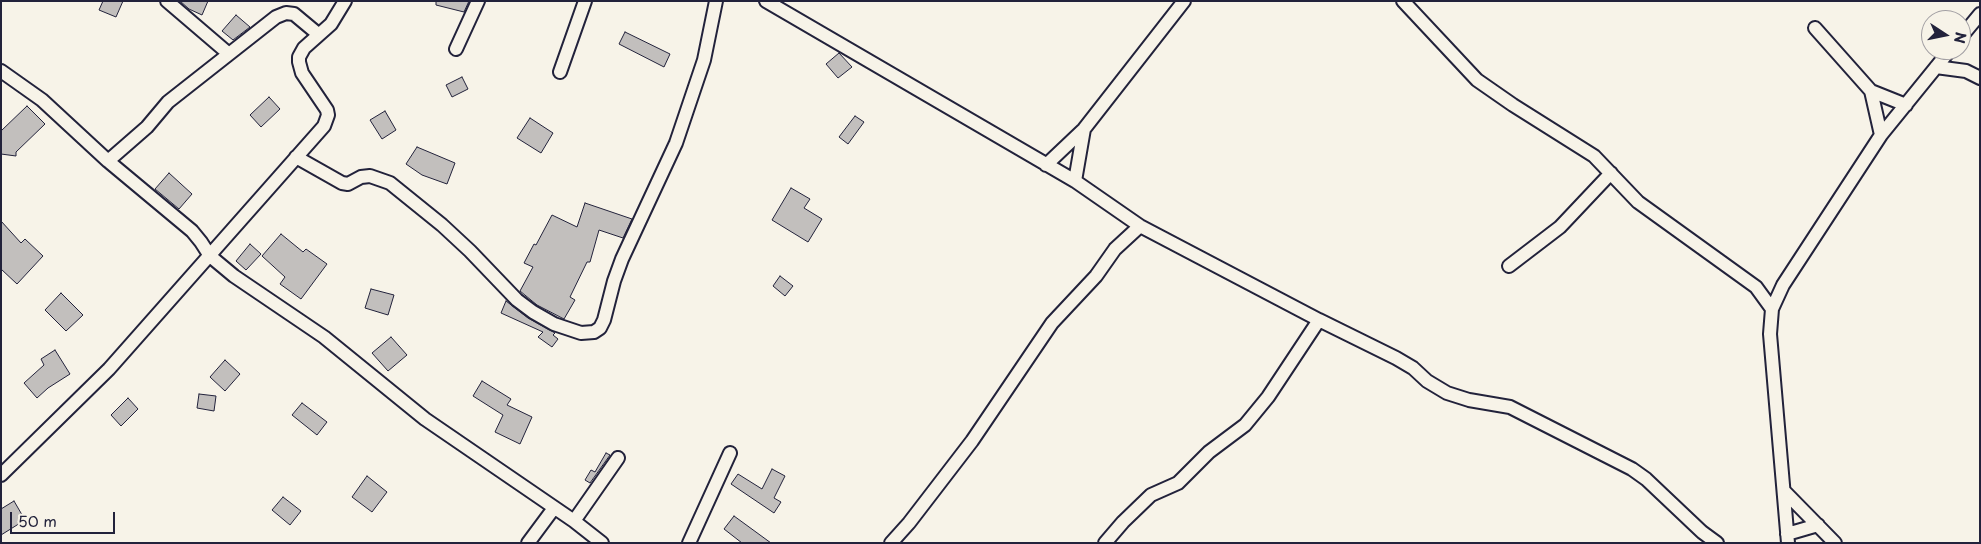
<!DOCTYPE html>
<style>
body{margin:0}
#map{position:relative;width:1981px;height:544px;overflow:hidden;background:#f7f3e8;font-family:"Playpen Sans",sans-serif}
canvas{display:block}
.frame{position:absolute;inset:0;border:2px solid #22223b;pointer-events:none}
.north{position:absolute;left:1921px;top:10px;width:50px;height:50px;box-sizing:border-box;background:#f7f3e8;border:1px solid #a29fa3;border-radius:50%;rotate:101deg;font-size:14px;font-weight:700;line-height:20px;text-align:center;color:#22223b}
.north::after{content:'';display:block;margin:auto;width:18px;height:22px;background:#22223b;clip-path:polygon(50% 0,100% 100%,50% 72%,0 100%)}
.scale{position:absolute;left:10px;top:512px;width:105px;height:22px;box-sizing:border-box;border:2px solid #22223b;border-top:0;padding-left:6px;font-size:15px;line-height:18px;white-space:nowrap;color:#22223b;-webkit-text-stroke:4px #f7f3e8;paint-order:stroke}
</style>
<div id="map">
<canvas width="1981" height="544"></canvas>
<div class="frame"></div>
<div class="north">N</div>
<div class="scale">50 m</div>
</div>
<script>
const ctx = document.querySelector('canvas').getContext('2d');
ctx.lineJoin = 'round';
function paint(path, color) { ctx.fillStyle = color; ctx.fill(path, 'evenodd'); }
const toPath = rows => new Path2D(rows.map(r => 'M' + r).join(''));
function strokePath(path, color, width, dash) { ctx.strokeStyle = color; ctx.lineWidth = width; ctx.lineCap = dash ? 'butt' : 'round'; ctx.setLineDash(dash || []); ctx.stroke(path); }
const building = toPath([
 [103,1,123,1,116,17,99,10,103,1],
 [180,1,208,1,202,15,189,9,180,1],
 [436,1,469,1,464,12,436,5,436,1],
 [236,15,250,27,233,40,222,31,236,15],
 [625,32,670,54,664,67,619,44,625,32],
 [839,53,852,67,838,78,826,64,839,53],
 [462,77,468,89,452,97,446,85,462,77],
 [269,97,280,109,261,127,250,115,269,97],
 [27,106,45,124,16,152,16,156,1,154,1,131,27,106],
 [385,111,396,130,382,139,370,120,385,111],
 [855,116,864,122,848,144,839,137,855,116],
 [530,118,553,133,541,153,517,138,530,118],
 [417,147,455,163,447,184,422,175,406,164,417,147],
 [169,173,192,194,179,209,155,189,169,173],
 [791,188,810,199,804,208,822,219,808,242,772,220,791,188],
 [585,203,632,219,623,238,599,230,590,262,587,262,570,297,575,300,564,319,537,305,520,291,533,267,524,263,534,244,536,245,552,215,577,227,585,203],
 [1,221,21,243,25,239,43,256,17,284,1,269,1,221],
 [281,234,303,252,306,249,327,264,301,299,280,284,285,277,262,256,281,234],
 [250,244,261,254,246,270,236,261,250,244],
 [780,276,793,286,785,296,773,286,780,276],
 [371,289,394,295,388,315,365,308,371,289],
 [61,293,83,315,66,331,45,310,61,293],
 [506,301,528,318,555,333,553,335,558,339,552,347,538,337,543,332,501,313,506,301],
 [391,337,407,355,388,371,372,353,391,337],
 [55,350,70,374,48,388,37,398,24,383,44,365,41,359,55,350],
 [225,360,240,374,225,391,210,377,225,360],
 [482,381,511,399,507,405,532,417,520,444,495,432,503,415,473,396,482,381],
 [199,394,216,396,214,411,197,408,199,394],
 [128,398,138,409,121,426,111,415,128,398],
 [302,403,327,422,317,435,292,415,302,403],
 [606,453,610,455,590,483,585,480,591,470,595,472,606,453],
 [772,469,785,476,774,498,781,502,774,513,731,484,738,474,762,489,772,469],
 [367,476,387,492,372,512,352,497,367,476],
 [283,497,301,511,290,525,272,510,283,497],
 [14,501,25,520,1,535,1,509,14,501],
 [734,516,771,543,742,543,724,529,734,516]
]);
paint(building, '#c2bfbd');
strokePath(building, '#22223b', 1);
const minor = toPath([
 [167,1,229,54],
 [766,1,1075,181,1140,226,1319,320,1396,358,1413,368,1427,381,1447,393,1469,400,1510,407,1632,469,1646,479,1702,532,1717,543],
 [1403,1,1477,80,1513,105,1594,156,1638,202,1756,287,1772,309],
 [1815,28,1871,91,1906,105],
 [1961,37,1980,14],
 [456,49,478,1],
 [1936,67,1966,71,1980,78],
 [1,71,42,100,108,161,192,231,201,242,210,256,234,276,324,337,425,419,574,521,602,543],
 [560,72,585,1],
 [1871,91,1881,135],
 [296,157,342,183,348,184,361,177,370,176,390,183,442,225,470,251,517,300,533,312,554,324,581,333,594,332,600,328,604,320,614,281,622,259,676,143,704,60,716,1],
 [108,161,147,127,168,102,276,17,286,13,294,14,318,34],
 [1046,165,1084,129,1184,1],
 [1075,181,1084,129],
 [1509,266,1560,227,1611,173],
 [1,475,109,369,324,126,328,115,327,110,302,73,299,62,299,57,304,48,331,24,345,1],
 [1785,492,1835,543],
 [574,521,618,458],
 [1787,534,1818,525],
 [528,543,554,508],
 [689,543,730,453],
 [891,543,909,523,972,441,1052,323,1096,276,1115,249,1140,226],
 [1105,543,1123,522,1151,495,1178,483,1209,452,1245,425,1268,397,1319,320],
 [1788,543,1770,334,1772,309,1783,285,1881,135,1950,50]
]);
strokePath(minor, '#22223b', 16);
strokePath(minor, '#f7f3e8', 12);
</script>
